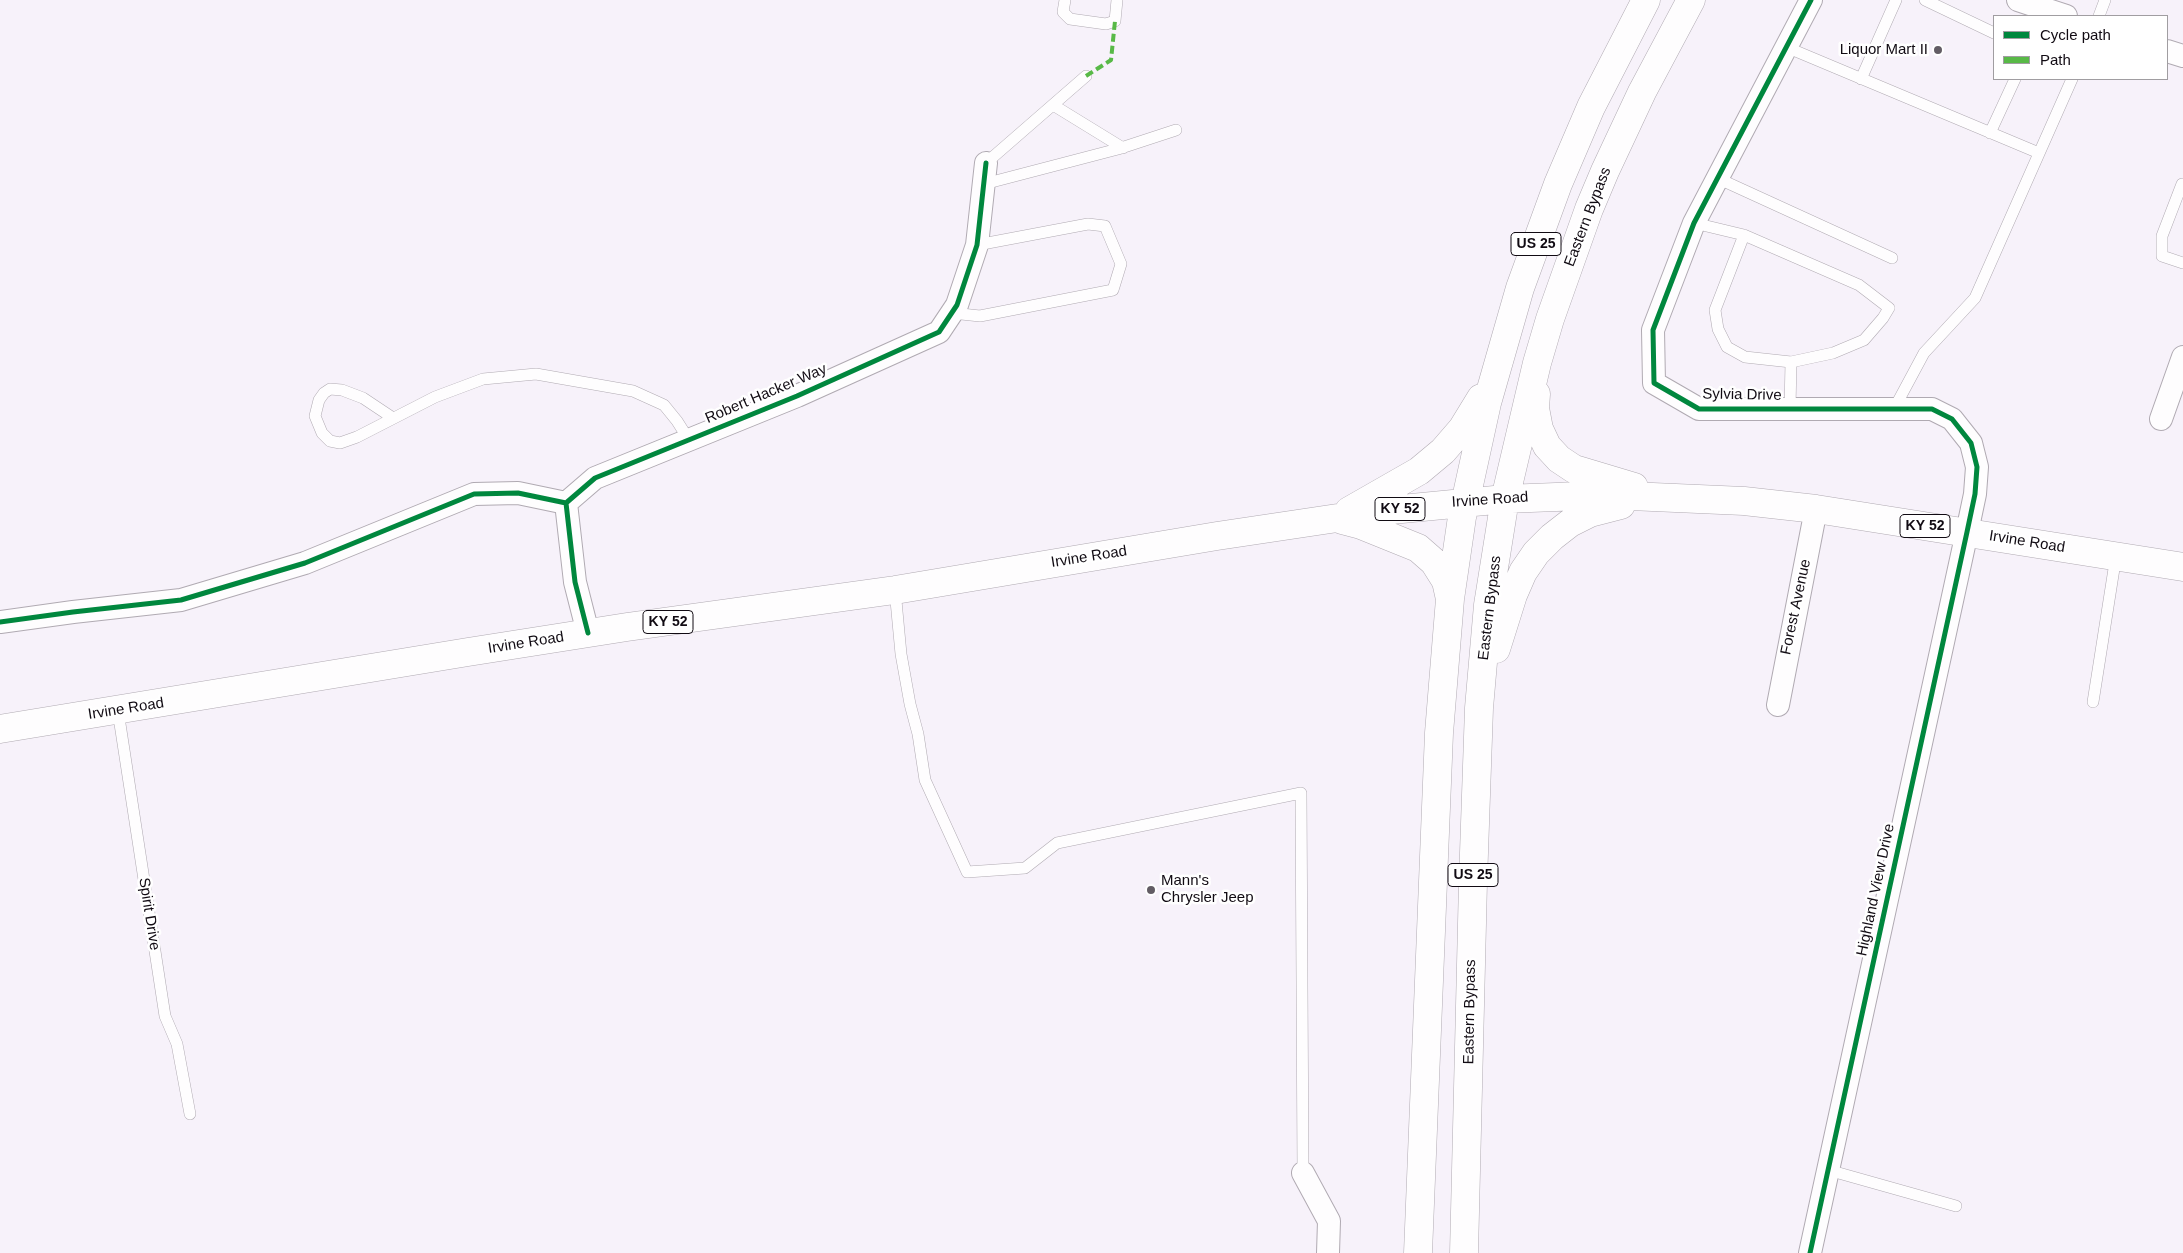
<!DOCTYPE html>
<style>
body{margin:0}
#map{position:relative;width:2183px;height:1253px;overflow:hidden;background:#f7f2fa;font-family:Helvetica,sans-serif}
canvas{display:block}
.legend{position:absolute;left:1993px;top:15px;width:175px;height:65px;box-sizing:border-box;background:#fff;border:1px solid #a09da1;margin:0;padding:6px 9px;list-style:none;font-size:15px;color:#110b13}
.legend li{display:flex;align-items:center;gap:10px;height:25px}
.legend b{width:25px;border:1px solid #a09da1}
</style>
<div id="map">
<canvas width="2183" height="1253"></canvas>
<ul class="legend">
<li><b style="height:6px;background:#00873e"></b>Cycle path</li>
<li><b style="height:6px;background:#58b947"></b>Path</li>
</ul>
</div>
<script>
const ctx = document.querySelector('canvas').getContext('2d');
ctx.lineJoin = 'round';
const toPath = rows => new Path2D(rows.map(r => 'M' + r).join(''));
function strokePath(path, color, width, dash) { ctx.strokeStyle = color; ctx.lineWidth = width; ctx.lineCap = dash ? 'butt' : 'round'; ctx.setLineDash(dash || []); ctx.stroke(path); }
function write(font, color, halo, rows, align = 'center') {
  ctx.font = font + ' Helvetica,sans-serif'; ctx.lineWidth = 5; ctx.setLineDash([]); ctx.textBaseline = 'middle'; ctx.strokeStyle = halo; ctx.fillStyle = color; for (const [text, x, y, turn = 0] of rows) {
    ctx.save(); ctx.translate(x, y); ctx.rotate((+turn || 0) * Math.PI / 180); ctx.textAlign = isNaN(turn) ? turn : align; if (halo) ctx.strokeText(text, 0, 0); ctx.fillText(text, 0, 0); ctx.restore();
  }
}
const lane = toPath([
 [1065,0,1063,12,1070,19,1106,24,1115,21,1117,0],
 [1925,0,1994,33],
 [2099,16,2105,0],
 [1786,47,2039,153],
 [1861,79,1896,0],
 [1053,105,1123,148],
 [1990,133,2015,79],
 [986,163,1086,76],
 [1717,178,1892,258],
 [984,184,1118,149,1176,130],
 [2182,184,2162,236,2162,256,2183,263],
 [1694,223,1744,235,1859,285,1889,308,1883,318,1864,340,1833,353,1791,362,1790,408],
 [1744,235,1715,310,1718,329,1727,347,1745,357,1791,362],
 [952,313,980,316,1113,290,1121,264,1105,226,1088,224,977,245],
 [1895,407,1924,353,1975,298,2072,79],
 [393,418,363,398,342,390,330,389,324,393,319,400,315,416,322,433,330,441,340,443,357,437,435,397,483,379,536,374,633,391,664,405,677,421,689,440],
 [895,590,901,654,910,704,918,734,925,780,967,872,1025,868,1057,843,1301,793,1303,1173],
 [2093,702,2116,556],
 [118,711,165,1016,177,1044,190,1114],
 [1828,1170,1956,1206]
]);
const street = toPath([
 [2018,0,2066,16],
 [2167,51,2183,56],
 [2161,419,2183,357],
 [0,622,73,612,181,600,305,563,474,494,518,493,566,503],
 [588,633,575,582,566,503,595,478,797,396,939,332,957,305,977,245,986,163],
 [1778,705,1816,509],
 [1303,1173,1329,1221,1328,1253],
 [1810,1253,1967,532,1975,494,1977,467,1971,443,1952,419,1932,409,1699,409,1654,383,1653,330,1694,223,1811,0]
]);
const primary = toPath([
 [1536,394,1535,408,1539,429,1547,446,1559,459,1574,469,1634,487],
 [1349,511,1419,471,1443,451,1462,429,1481,398],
 [1342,520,1361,525,1418,548,1434,562,1446,581,1450,599],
 [1496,649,1513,595,1523,572,1536,553,1552,537,1570,523,1590,513,1621,505],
 [0,729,468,652,627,627,895,590,1217,536,1391,510,1505,499,1607,495,1744,501,1816,509,2183,567],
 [1418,1253,1439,733,1450,599,1462,517,1487,403,1520,288,1558,184,1591,107,1646,0],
 [1464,1253,1473,882,1479,708,1488,605,1505,499,1537,363,1550,319,1589,209,1605,171,1642,92,1691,0]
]);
strokePath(lane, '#b0aab2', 12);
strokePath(street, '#b0aab2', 24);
strokePath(primary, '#b0aab2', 29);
strokePath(lane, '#fefdfe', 11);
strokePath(street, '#fefdfe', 22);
strokePath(primary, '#fefdfe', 28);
strokePath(toPath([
 [1086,76,1111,60,1115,21]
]), '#58b947', 4, [8, 4]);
strokePath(toPath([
 [0,622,73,612,181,600,305,563,474,494,518,493,566,503],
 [588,633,575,582,566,503,595,478,797,396,939,332,957,305,977,245,986,163],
 [1810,1253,1967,532,1975,494,1977,467,1971,443,1952,419,1932,409,1699,409,1654,383,1653,330,1694,223,1811,0]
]), '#00873e', 5);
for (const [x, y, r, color] of [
 [1938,50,5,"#625c64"],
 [1151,890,5,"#625c64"]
]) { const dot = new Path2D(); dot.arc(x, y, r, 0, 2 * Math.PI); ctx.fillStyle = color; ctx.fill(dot); strokePath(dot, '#fff', 2); }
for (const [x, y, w] of [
 [1536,244,50],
 [1400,509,50],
 [1925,526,50],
 [668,622,50],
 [1473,875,50]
]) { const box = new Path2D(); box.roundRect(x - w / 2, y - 11.5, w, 23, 4); ctx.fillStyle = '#fff'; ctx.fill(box); strokePath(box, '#110b13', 1); }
write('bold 14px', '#110b13', null, [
 ["US 25",1536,244],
 ["KY 52",1400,509],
 ["KY 52",1925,526],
 ["KY 52",668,622],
 ["US 25",1473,875]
]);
write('15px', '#110b13', '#fff', [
 ["Liquor Mart II",1928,50],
 ["Mann's",1161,881,"left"],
 ["Chrysler Jeep",1161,898,"left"]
], 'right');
write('15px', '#110b13', '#fff', [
 ["Eastern Bypass",1588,217,-69],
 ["Robert Hacker Way",766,394,-23],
 ["Sylvia Drive",1742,395,1],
 ["Irvine Road",1490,500,-4],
 ["Irvine Road",2027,542,9],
 ["Irvine Road",1089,557,-9],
 ["Forest Avenue",1796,607,-78],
 ["Eastern Bypass",1490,608,-83],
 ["Irvine Road",526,643,-9],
 ["Irvine Road",126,709,-9],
 ["Highland View Drive",1876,890,-78],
 ["Spirit Drive",149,914,81],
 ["Eastern Bypass",1470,1012,-89]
]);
</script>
